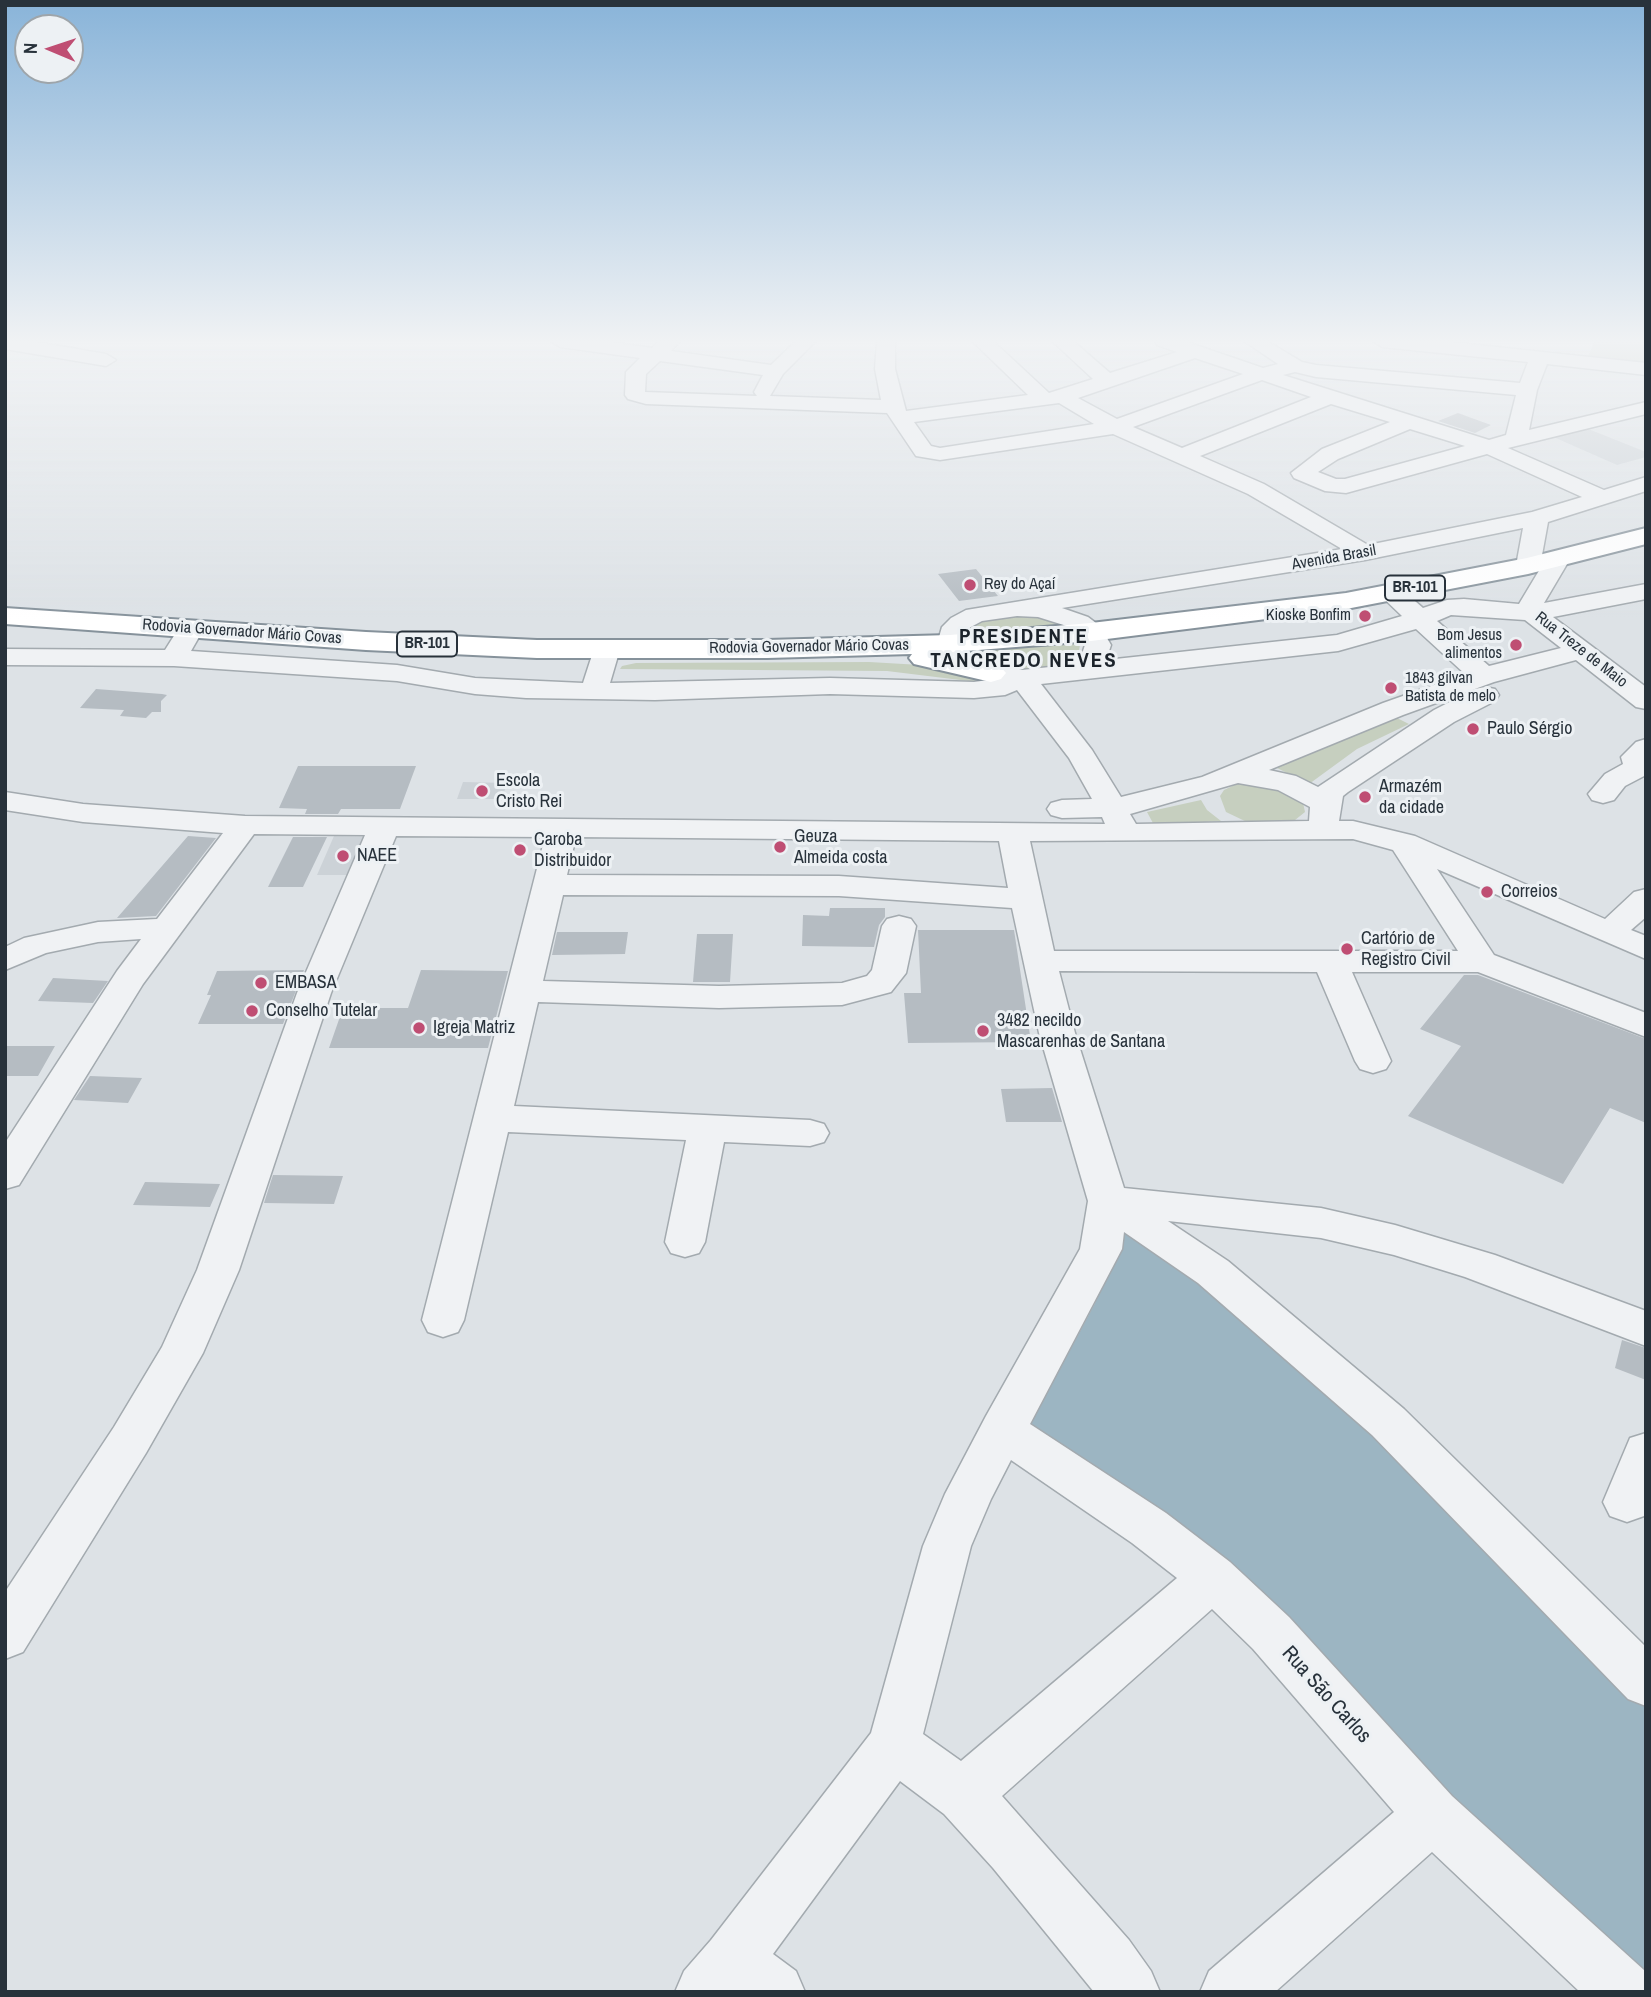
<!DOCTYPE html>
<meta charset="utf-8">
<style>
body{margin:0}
#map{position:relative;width:1651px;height:1997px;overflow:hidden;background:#dde2e6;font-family:"Archivo Narrow",sans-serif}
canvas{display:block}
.frame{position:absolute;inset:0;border:7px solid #28323b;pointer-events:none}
.north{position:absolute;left:14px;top:14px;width:70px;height:70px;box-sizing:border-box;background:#edf1f4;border:2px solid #9ea5aa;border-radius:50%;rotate:272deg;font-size:19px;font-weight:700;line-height:28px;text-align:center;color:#28323b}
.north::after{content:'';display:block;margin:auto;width:24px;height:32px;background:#bf4e73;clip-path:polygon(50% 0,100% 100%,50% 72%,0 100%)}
</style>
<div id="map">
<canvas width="1651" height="1997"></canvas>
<div class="frame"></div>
<div class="north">N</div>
</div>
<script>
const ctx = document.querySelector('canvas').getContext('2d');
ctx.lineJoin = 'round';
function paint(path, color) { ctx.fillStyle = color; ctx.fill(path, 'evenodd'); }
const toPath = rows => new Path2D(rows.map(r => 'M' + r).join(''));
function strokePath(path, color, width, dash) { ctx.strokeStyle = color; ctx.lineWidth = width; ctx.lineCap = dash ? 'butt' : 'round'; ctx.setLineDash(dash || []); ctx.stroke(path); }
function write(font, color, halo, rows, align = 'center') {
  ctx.font = font + ' "Archivo Narrow",sans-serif'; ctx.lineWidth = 6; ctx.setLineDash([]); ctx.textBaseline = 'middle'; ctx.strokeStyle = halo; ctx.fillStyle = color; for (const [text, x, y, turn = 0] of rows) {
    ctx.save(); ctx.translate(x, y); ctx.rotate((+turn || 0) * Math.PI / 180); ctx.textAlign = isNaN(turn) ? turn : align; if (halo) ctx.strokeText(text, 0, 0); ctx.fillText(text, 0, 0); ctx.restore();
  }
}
paint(toPath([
 [1576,424,1646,452,1646,457,1617,465,1542,432],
 [463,782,507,783,502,799,457,799],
 [334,836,368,837,352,875,317,875]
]), '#ccd2d7');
paint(toPath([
 [1595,341,1646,341,1646,366,1587,358],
 [1044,613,1074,629,963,639,963,631,982,616],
 [1081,640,1078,655,1069,668,1032,675,991,666,967,649],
 [869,662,921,665,973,674,993,684,887,671,620,669,622,666,636,663],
 [1395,717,1409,724,1357,749,1309,784,1275,767],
 [1256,780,1302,798,1305,812,1290,824,1249,823,1226,812,1220,796,1224,790,1243,781],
 [1201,800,1207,810,1221,821,1154,825,1147,812]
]), '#c6cfbf');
paint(toPath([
 [1124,1228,1206,1288,1316,1378,1646,1703,1646,1988,1028,1429,1095,1303]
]), '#9cb5c2');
paint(toPath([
 [1458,413,1491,425,1475,433,1438,421],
 [976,569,998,596,959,601,938,574],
 [96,689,162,694,167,695,161,701,161,712,152,712,146,718,120,716,124,710,80,708],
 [298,766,416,766,400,809,341,809,338,814,305,814,307,809,279,808],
 [188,836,216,838,156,916,117,918],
 [293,837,327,837,303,887,268,887],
 [830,908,885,908,885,917,879,925,874,947,802,946,803,915,829,916],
 [918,930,1014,930,1031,1042,908,1043,904,993,921,993],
 [557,932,628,932,625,954,552,955],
 [697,934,733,934,730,982,693,982],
 [304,970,283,1024,198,1024,211,995,207,995,217,971],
 [421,970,508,971,488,1048,329,1048,343,1008,408,1008],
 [1464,975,1478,975,1646,1039,1646,1123,1610,1108,1563,1184,1408,1116,1461,1046,1420,1029],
 [53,978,108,981,93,1003,38,1001],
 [5,1046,55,1046,38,1076,5,1076],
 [90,1076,142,1078,128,1103,74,1100],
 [1052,1088,1062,1122,1006,1122,1001,1089],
 [273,1175,343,1176,334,1204,264,1203],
 [145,1182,220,1184,210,1207,133,1205],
 [1622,1340,1646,1348,1646,1380,1615,1368]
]), '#b5bcc2');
const minor = toPath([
 [5,341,30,341,106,354,116,360,106,366,5,349,5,341],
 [551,341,604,341,652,348,659,341,680,341,671,351,771,365,796,341,816,341,783,374,770,396,881,400,875,369,877,341,895,341,895,369,906,411,1028,395,972,341,993,341,1049,393,1093,379,1052,341,1073,341,1110,373,1177,352,1157,345,1155,341,1184,341,1263,368,1278,364,1244,341,1267,341,1302,362,1316,365,1520,383,1528,362,1382,347,1373,341,1440,341,1646,363,1646,375,1547,364,1537,390,1529,430,1646,402,1646,414,1508,448,1604,490,1646,477,1646,491,1548,522,1540,566,1537,571,1528,573,1519,571,1516,566,1523,528,1365,560,1062,608,1088,617,1100,626,1111,645,1106,660,1337,635,1402,616,1378,593,1382,588,1391,585,1400,588,1423,608,1447,600,1464,599,1519,604,1549,554,1558,552,1567,554,1570,559,1544,603,1646,584,1646,599,1553,617,1646,687,1646,709,1636,707,1576,660,1494,682,1403,715,1269,770,1296,776,1318,787,1434,710,1475,689,1485,687,1495,689,1499,695,1495,701,1454,722,1348,792,1343,796,1339,821,1353,821,1415,836,1605,919,1634,892,1646,889,1646,917,1631,930,1646,936,1646,959,1437,869,1494,955,1646,1013,1646,1037,1478,972,1352,972,1391,1061,1386,1069,1373,1073,1360,1069,1355,1061,1317,972,1059,971,1075,1033,1124,1188,1321,1208,1395,1225,1495,1255,1646,1311,1646,1346,1465,1277,1394,1255,1321,1238,1168,1221,1228,1261,1404,1409,1646,1647,1646,1706,1628,1699,1372,1435,1198,1283,1124,1232,1122,1249,1030,1424,1166,1513,1230,1562,1289,1617,1452,1796,1645,1971,1646,1992,1580,1992,1432,1852,1275,1992,1200,1992,1209,1971,1394,1812,1253,1649,1212,1609,1002,1796,1129,1940,1151,1971,1160,1992,1094,1992,993,1868,944,1814,900,1781,773,1954,796,1971,805,1992,675,1992,684,1971,711,1940,871,1733,923,1546,945,1494,986,1416,1080,1249,1088,1201,1039,1033,1012,908,839,896,563,895,543,981,719,986,842,983,867,976,872,970,882,926,887,919,899,916,911,919,916,926,906,973,891,992,842,1005,719,1008,538,1002,514,1106,810,1120,824,1124,829,1133,824,1142,810,1146,724,1142,705,1242,699,1253,685,1257,671,1253,665,1242,686,1140,508,1132,464,1320,458,1332,443,1337,428,1332,422,1320,545,837,396,836,331,993,239,1270,203,1353,146,1453,23,1652,5,1659,5,1592,114,1427,162,1347,197,1270,297,993,365,835,254,834,143,984,19,1185,5,1189,5,1143,117,971,141,939,98,942,46,953,5,970,5,947,24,938,98,922,157,919,223,833,83,822,5,810,5,792,83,804,245,816,1105,824,1102,817,1062,818,1051,815,1047,809,1051,803,1062,800,1092,799,1069,758,1017,690,1005,695,974,698,830,694,655,700,526,698,475,694,397,681,174,666,5,665,5,649,165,650,177,631,186,629,195,631,199,637,191,651,397,665,475,678,583,683,594,649,598,643,607,641,616,643,620,649,610,683,830,678,974,682,988,680,962,672,948,662,937,644,942,627,951,618,966,610,1342,549,1248,494,1113,434,940,460,916,456,887,413,646,404,628,399,625,395,626,372,640,358,560,347,551,341],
 [1195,358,1243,374,1117,419,1078,398,1195,358],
 [660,361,763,375,754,392,757,396,645,392,646,374,660,361],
 [1295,372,1316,377,1516,395,1506,435,1489,440,1283,375,1295,372],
 [1262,380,1311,397,1182,448,1133,427,1262,380],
 [1059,403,1094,424,940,448,931,446,914,422,1059,403],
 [1331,404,1390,422,1322,449,1291,473,1294,478,1325,491,1346,493,1487,454,1582,497,1532,512,1368,545,1264,484,1200,456,1331,404],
 [1410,429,1465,446,1345,479,1336,479,1318,472,1338,459,1410,429],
 [1451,615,1525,620,1561,648,1489,666,1437,621,1451,615],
 [1017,616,1038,617,1070,627,1080,636,1085,645,1082,654,1059,666,1022,670,996,666,980,660,967,651,963,644,964,634,969,628,982,621,1017,616],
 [1416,629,1465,674,1383,703,1202,777,1121,797,1092,750,1041,684,1338,651,1416,629],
 [1238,783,1278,790,1310,807,1309,821,1136,824,1130,814,1238,783],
 [576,837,999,841,1008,888,839,876,567,875,576,837],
 [1353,839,1393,850,1458,951,1054,951,1030,841,1353,839],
 [1011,1460,1132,1543,1177,1578,961,1761,923,1734,971,1546,991,1499,1011,1460],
 [1646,739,1646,775,1625,786,1614,800,1603,803,1592,800,1588,794,1605,774,1623,764,1621,757,1636,742,1646,739],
 [1646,1433,1646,1512,1644,1516,1627,1522,1610,1516,1603,1502,1630,1438,1646,1433]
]);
const highway = toPath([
 [1646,528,1646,544,1528,574,1346,609,1091,641,941,653,1001,667,1006,673,1001,679,991,682,914,664,909,658,912,654,767,658,537,658,366,650,5,624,5,608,366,632,537,640,767,640,950,635,1091,623,1346,593,1527,558,1646,528]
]);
strokePath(minor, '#a3aaaf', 3);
strokePath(highway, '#86929b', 4);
paint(minor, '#f0f2f4');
paint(highway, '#fff');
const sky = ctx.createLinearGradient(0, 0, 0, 621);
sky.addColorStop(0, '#89b4d9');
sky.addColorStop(0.55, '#f0f2f4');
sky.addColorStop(1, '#f0f2f400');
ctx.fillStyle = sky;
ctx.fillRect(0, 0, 1651, 621);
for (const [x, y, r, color] of [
 [970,585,7,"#bf4e73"],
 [1365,616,7,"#bf4e73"],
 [1516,645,7,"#bf4e73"],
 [1391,688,7,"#bf4e73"],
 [1473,729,7,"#bf4e73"],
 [482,791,7,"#bf4e73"],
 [1365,797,7,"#bf4e73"],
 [780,847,7,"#bf4e73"],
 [520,850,7,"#bf4e73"],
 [343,856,7,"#bf4e73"],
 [1487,892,7,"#bf4e73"],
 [1347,949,7,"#bf4e73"],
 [261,983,7,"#bf4e73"],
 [252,1011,7,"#bf4e73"],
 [419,1028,7,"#bf4e73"],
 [983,1031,7,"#bf4e73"]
]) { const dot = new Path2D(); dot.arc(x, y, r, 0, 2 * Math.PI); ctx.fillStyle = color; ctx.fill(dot); strokePath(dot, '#edf1f4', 2.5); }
write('16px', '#28323b', '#edf1f4', [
 ["Avenida Brasil",1334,558,-10],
 ["Rodovia Governador Mário Covas",242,632,4],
 ["Rodovia Governador Mário Covas",809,647,-1],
 ["Rua Treze de Maio",1581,650,38]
]);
write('16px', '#28323b', '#edf1f4', [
 ["Rey do Açaí",984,585],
 ["Kioske Bonfim",1351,616,"right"],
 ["Bom Jesus",1502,636,"right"],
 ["alimentos",1502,654,"right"],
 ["1843 gilvan",1405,679],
 ["Batista de melo",1405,697]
], 'left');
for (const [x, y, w] of [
 [1415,588,60],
 [427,644,60]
]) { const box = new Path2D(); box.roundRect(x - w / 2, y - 12.5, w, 25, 5); ctx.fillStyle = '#edf1f4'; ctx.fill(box); strokePath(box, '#28323b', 2); }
write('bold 16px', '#28323b', null, [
 ["BR-101",1415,588],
 ["BR-101",427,644]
]);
write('18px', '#28323b', '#edf1f4', [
 ["Paulo Sérgio",1487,729],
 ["Escola",496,781],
 ["Cristo Rei",496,802],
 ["Armazém",1379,787],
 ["da cidade",1379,808],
 ["Geuza",794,837],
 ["Almeida costa",794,858],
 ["Caroba",534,840],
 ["Distribuidor",534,861],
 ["NAEE",357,856],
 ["Correios",1501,892],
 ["Cartório de",1361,939],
 ["Registro Civil",1361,960],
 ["EMBASA",275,983],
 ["Conselho Tutelar",266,1011],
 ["3482 necildo",997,1021],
 ["Mascarenhas de Santana",997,1042],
 ["Igreja Matriz",433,1028]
], 'left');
ctx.letterSpacing = '2px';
write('bold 21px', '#1b232b', '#edf1f4', [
 ["PRESIDENTE",1024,637],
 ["TANCREDO NEVES",1024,661]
]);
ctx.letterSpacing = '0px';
write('21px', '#28323b', '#edf1f4', [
 ["Rua São Carlos",1326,1695,48]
]);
</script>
